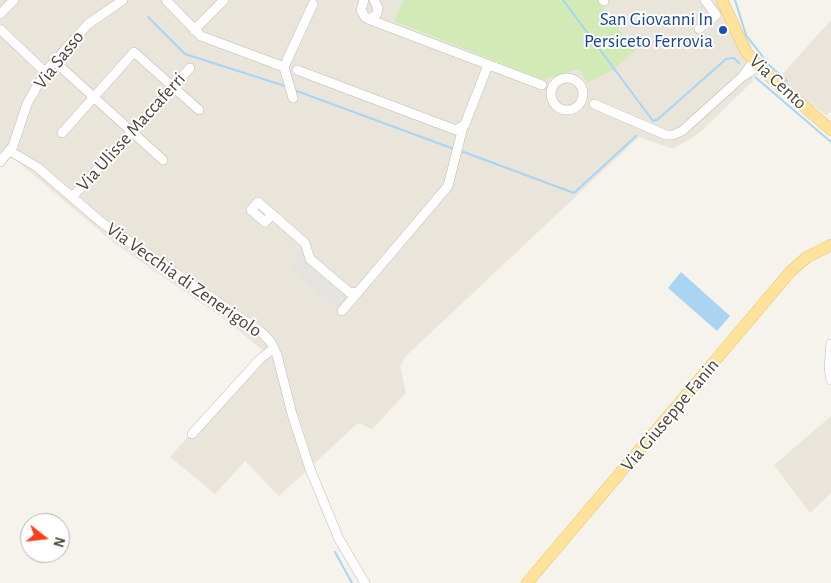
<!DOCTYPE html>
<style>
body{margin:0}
#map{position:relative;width:831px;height:583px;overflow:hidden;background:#f6f3ec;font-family:"Alegreya Sans",sans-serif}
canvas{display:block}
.north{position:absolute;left:20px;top:513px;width:50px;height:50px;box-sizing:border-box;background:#fff;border:1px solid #b7b4b0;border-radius:50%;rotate:106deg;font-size:14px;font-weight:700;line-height:20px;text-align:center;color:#4b4439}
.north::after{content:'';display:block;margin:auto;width:18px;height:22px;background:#fc3f1d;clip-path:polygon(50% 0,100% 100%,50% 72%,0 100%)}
</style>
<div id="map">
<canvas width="831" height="583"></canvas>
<div class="north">N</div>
</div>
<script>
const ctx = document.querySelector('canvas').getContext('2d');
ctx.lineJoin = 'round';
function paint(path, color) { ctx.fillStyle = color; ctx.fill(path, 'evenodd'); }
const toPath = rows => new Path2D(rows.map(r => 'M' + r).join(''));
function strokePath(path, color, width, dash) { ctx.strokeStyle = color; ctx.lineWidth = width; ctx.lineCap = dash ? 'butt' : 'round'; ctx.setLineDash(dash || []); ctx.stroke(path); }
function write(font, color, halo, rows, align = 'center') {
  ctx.font = font + ' "Alegreya Sans",sans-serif'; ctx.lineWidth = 4; ctx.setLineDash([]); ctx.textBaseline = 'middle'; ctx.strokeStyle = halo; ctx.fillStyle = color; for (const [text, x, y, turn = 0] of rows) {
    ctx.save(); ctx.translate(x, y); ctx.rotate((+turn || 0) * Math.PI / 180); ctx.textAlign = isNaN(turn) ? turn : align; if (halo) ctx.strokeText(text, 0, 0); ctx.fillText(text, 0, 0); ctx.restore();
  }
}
paint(toPath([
 [0,0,403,0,395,21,543,80,635,51,598,0,720,0,751,43,753,81,698,134,673,149,639,137,407,355,400,366,406,393,372,429,358,423,279,496,245,461,215,494,170,457,264,351,223,318,113,242,10,155,0,163],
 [831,20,831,112,826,115,778,79],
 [831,416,831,493,810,513,774,465]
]), '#eae5da');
paint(toPath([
 [403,0,598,0,635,51,613,70,587,83,579,69,543,80,394,21]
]), '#d2eab5');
paint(toPath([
 [303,250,349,295,338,310,289,267]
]), '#e5e3e0');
paint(toPath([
 [681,272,730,316,717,331,668,288]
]), '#a9d4f2');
strokePath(toPath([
 [563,0,653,121,657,120,726,59,734,58,739,63],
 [735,0,746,35,770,66,787,81],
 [148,17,185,54,285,86],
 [755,77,831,142],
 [294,90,454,149],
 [461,151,574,193,636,136],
 [335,552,352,583]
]), '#a9d4f2', 2);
const minor = toPath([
 [166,0,201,36,284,67],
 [364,0,361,10,365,17,368,19,375,16,377,13,378,8,374,0],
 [603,0,604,1],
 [0,14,14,0],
 [368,19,542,85],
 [0,29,45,72],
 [699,29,716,15,705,0],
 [194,30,224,0],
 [54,61,163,160],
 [754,61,742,77,759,66],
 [297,70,456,130,465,124,488,65],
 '551 94a16 16 0 1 1 32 0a16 16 0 1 1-32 0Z',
 [293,98,284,67,313,4],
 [594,104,666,135,673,135,682,131,742,77],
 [62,133,134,52,199,110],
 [10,151,37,167,101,222,260,331,270,341,277,355,292,414,310,469,339,539,365,583],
 [0,162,13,146,27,104,45,72,88,24,123,0],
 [73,196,190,68],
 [272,215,265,222,251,210,258,202,305,243,310,259,349,292,357,293],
 [342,311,448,186,463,127],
 [831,344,829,367,831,380],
 [192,434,260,359,274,348]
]);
const major = toPath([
 [722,0,746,52,769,76,831,130],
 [527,583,790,272,807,257,831,245]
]);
strokePath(minor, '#c2bbae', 10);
strokePath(major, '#e6c16a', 12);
strokePath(minor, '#fff', 9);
strokePath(major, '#ffe39c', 11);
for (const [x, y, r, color] of [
 [723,30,5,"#1a4fb4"]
]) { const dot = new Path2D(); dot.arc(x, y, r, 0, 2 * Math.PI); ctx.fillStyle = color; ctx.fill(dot); strokePath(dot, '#fff', 2); }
write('19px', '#164399', '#fff', [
 ["San Giovanni In",713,19],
 ["Persiceto Ferrovia",713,41]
], 'right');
write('19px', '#4b4439', '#fff', [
 ["Via Sasso",59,60,-52],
 ["Via Cento",778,82,43],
 ["Via Ulisse Maccaferri",131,132,-48],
 ["Via Vecchia di Zenerigolo",184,280,35],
 ["Via Giuseppe Fanin",670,415,-50]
]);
</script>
